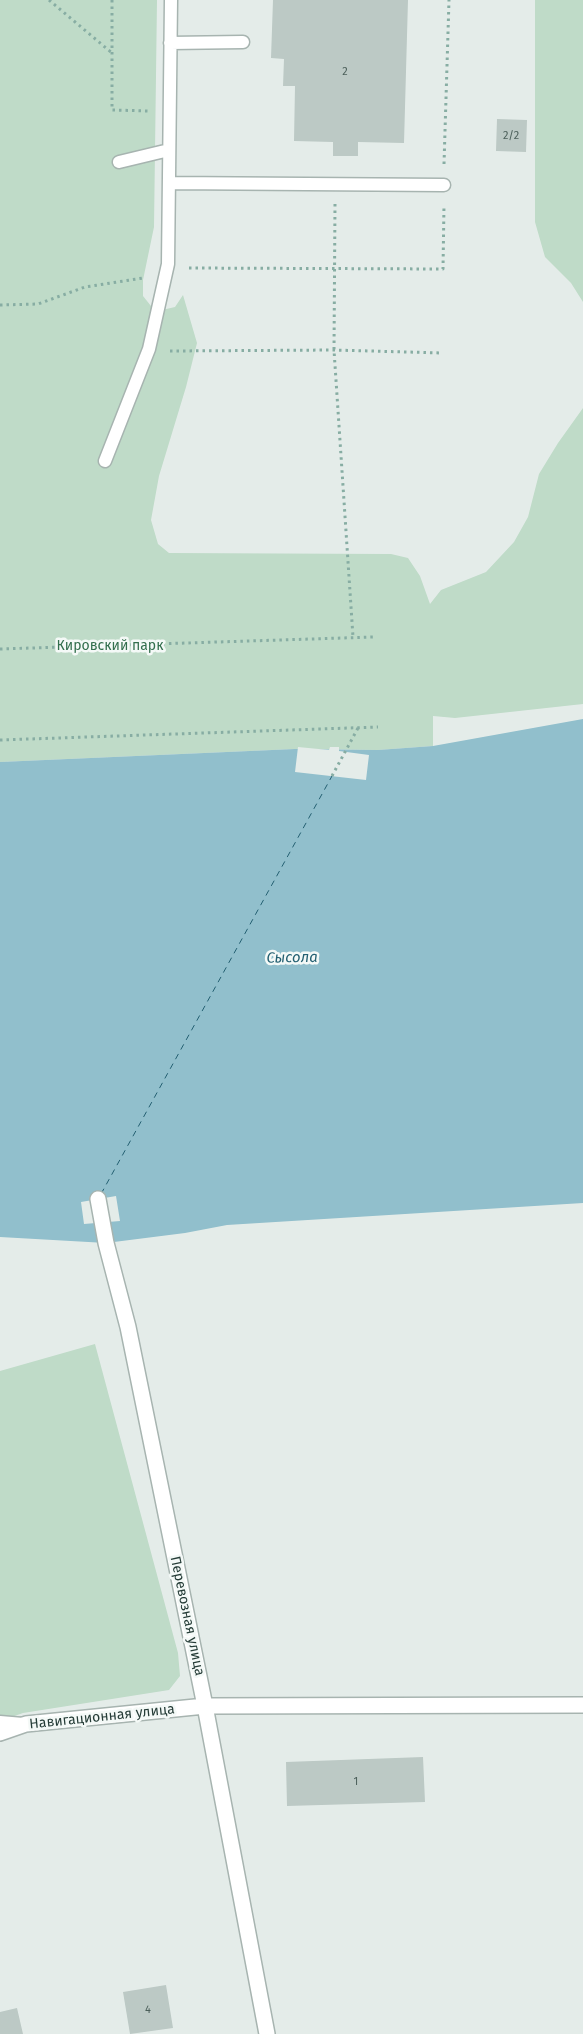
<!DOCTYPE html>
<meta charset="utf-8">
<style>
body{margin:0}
canvas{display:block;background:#e4ece9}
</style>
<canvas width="583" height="2034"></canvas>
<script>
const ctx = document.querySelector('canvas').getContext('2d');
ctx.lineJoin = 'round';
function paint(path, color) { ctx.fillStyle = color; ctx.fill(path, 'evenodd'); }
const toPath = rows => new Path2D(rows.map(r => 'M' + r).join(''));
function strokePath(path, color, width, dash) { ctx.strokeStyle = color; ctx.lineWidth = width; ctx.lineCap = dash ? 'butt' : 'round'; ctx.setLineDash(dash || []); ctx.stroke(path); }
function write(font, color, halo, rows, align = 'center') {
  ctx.font = font + ' "Fira Sans",sans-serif'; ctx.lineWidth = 5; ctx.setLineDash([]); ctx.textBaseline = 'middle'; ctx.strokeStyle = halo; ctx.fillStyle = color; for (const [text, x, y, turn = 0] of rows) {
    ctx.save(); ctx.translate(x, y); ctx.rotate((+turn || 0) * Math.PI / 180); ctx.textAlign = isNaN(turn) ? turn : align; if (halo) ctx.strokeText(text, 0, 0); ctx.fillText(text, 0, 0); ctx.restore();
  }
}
paint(toPath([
 [0,0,157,0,154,227,143,280,143,296,151,306,162,310,175,307,183,295,197,343,186,387,159,476,151,520,158,544,169,553,391,554,408,558,420,576,430,604,441,590,486,572,514,542,528,517,539,474,558,443,583,408,583,704,455,718,433,716,433,746,378,750,295,749,0,762],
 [535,0,583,0,583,302,571,283,545,257,535,222],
 [95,1344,178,1653,180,1676,169,1690,23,1713,0,1721,0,1371]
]), '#bfdbc8');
paint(toPath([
 [583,719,583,1203,227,1225,185,1233,106,1243,0,1237,0,762,295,749,378,750,433,746]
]), '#91bfcc');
paint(toPath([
 [298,747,329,750,330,747,339,747,339,751,369,755,366,780,295,772],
 [116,1196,120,1221,84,1224,81,1202]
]), '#e4ece9');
strokePath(toPath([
 [101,1194,332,776]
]), '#246072', 1, [6, 5]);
paint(toPath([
 [273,0,408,0,404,143,358,142,358,156,333,156,333,142,294,141,295,86,283,86,284,59,271,58],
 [497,119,527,120,526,152,496,151],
 [423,1757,425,1802,287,1806,286,1762],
 [166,1985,173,2028,130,2034,123,1992],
 [17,2008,23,2034,0,2034,0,2012]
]), '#bcc9c5');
const lane = toPath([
 [170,43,243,42],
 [119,162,169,150],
 [169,183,444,185],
 [105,461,149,349,168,264,171,0],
 [0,1722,23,1724]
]);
const street = toPath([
 [98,1199,106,1243,128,1327,205,1706,267,2034],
 [0,1733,26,1724,205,1706,583,1705]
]);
strokePath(lane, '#a7b4b0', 15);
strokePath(street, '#a7b4b0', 18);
strokePath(toPath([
 [49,0,112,53],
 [112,0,112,110,149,111],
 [444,164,449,0],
 [335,204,334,350,353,637],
 [189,268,443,269,444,205],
 [0,305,38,304,85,287,143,278],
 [170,351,334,350,442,353],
 [0,649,374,637],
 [0,740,378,727],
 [332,776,358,728]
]), '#87ada3', 3, [2.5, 4]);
strokePath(lane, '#fff', 12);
strokePath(street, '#fff', 15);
write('11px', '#4b5f5a', null, [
 ["2",345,72],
 ["2/2",511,136],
 ["1",356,1782],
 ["4",148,2010]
]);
write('14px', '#336f4e', '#f4f9f7', [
 ["Кировский парк",110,646]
]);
write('14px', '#253c37', '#f4f9f7', [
 ["Перевозная улица",187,1616,78],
 ["Навигационная улица",102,1717,-6]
]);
write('italic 15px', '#246072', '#f4f9f7', [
 ["Сысола",292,958,-1]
]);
</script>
